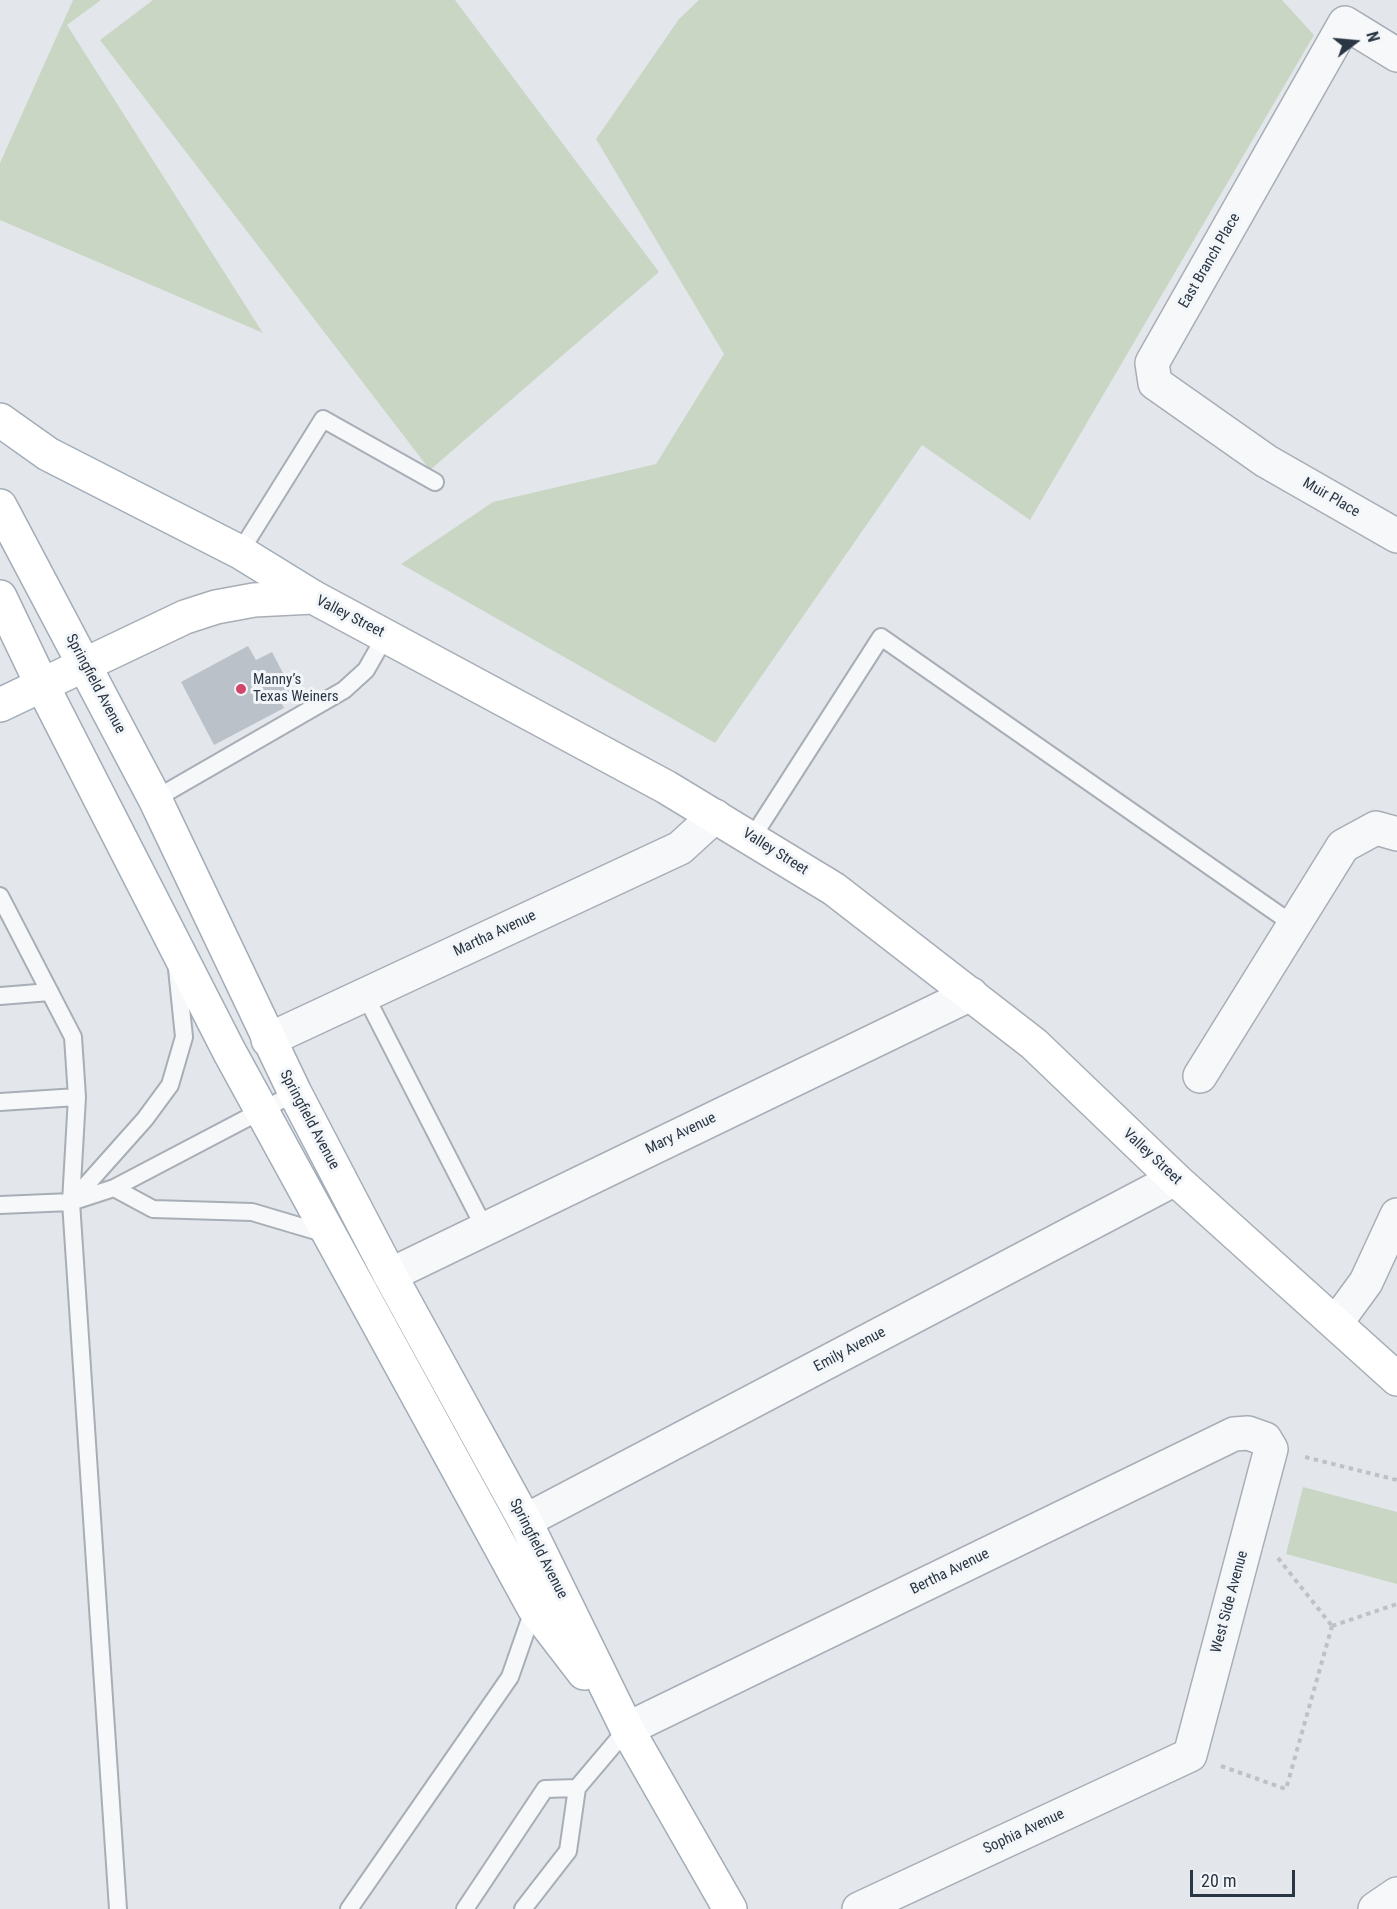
<!DOCTYPE html>
<meta charset="utf-8">
<style>
body{margin:0}
#map{position:relative;width:1397px;height:1909px;overflow:hidden;background:#e3e7ec;font-family:"Roboto Condensed",sans-serif}
canvas{display:block}
.north{position:absolute;left:1325px;top:12px;width:60px;height:60px;-webkit-text-stroke:4px #f3f6f9;paint-order:stroke;rotate:74deg;font-size:16px;font-weight:700;line-height:24px;text-align:center;color:#2a3644}
.north::after{content:'';display:block;margin:auto;width:21px;height:27px;background:#2a3644;clip-path:polygon(50% 0,100% 100%,50% 72%,0 100%)}
.scale{position:absolute;left:1190px;top:1870px;width:105px;height:27px;box-sizing:border-box;border:3px solid #2a3644;border-top:0;padding-left:8px;font-size:18px;line-height:21px;white-space:nowrap;color:#2a3644;-webkit-text-stroke:4px #f3f6f9;paint-order:stroke}
</style>
<div id="map">
<canvas width="1397" height="1909"></canvas>
<div class="north">N</div>
<div class="scale">20 m</div>
</div>
<script>
const ctx = document.querySelector('canvas').getContext('2d');
ctx.lineJoin = 'round';
function paint(path, color) { ctx.fillStyle = color; ctx.fill(path, 'evenodd'); }
const toPath = rows => new Path2D(rows.map(r => 'M' + r).join(''));
function strokePath(path, color, width, dash) { ctx.strokeStyle = color; ctx.lineWidth = width; ctx.lineCap = dash ? 'butt' : 'round'; ctx.setLineDash(dash || []); ctx.stroke(path); }
function write(font, color, halo, rows, align = 'center') {
  ctx.font = font + ' "Roboto Condensed",sans-serif'; ctx.lineWidth = 6; ctx.setLineDash([]); ctx.textBaseline = 'middle'; ctx.strokeStyle = halo; ctx.fillStyle = color; for (const [text, x, y, turn = 0] of rows) {
    ctx.save(); ctx.translate(x, y); ctx.rotate((+turn || 0) * Math.PI / 180); ctx.textAlign = isNaN(turn) ? turn : align; if (halo) ctx.strokeText(text, 0, 0); ctx.fillText(text, 0, 0); ctx.restore();
  }
}
paint(toPath([
 [73,0,101,0,67,25,263,333,0,220,0,163],
 [153,0,455,0,659,272,430,470,100,40],
 [699,0,1282,0,1314,35,1030,520,922,445,715,743,401,564,493,502,656,464,724,354,596,139,679,19],
 [1303,1487,1397,1512,1397,1584,1286,1554]
]), '#cad6c4');
paint(toPath([
 [248,646,256,660,272,652,293,692,279,699,284,708,214,745,181,682]
]), '#bac1c9');
const lane = toPath([
 [240,552,323,419,435,482],
 [155,799,344,690,366,670,386,635],
 [752,838,881,637,1294,925],
 [0,896,73,1037,77,1097,0,1102],
 [365,995,485,1229],
 [0,996,50,992],
 [77,1097,71,1202,118,1909],
 [114,1188,153,1209,252,1212,326,1234],
 [72,1201,145,1119,170,1085,184,1037,177,969],
 [0,1205,71,1202,114,1188,295,1093],
 [349,1909,510,1677,534,1608],
 [465,1909,545,1789,577,1788],
 [523,1909,568,1851,577,1788,627,1729]
]);
const street = toPath([
 [1397,55,1345,23,1152,363,1155,383,1266,461,1397,536],
 [268,1040,680,848,715,816],
 [1200,1076,1343,846,1376,828,1397,834],
 [390,1275,971,994],
 [1336,1323,1366,1282,1397,1215],
 [525,1521,1175,1179],
 [627,1729,1234,1434,1248,1433,1265,1439,1271,1449,1190,1755,859,1909],
 [1375,1909,1397,1894]
]);
const secondary = toPath([
 [42,685,185,617,216,607,254,600,313,597,666,787,834,889,1034,1044,1175,1179,1397,1379]
]);
const primary = toPath([
 [0,420,48,454,240,552,313,597],
 [0,506,155,799,295,1093,390,1275,525,1521,627,1729,730,1909],
 [0,597,42,685,229,1051,534,1608,584,1673],
 [0,705,42,685]
]);
strokePath(lane, '#a8aeb6', 20);
strokePath(street, '#a8aeb6', 36);
strokePath(secondary, '#a8aeb6', 36);
strokePath(primary, '#a2adb8', 36);
strokePath(toPath([
 [1305,1457,1397,1480],
 [1278,1558,1332,1626],
 [1332,1626,1397,1604],
 [1221,1766,1286,1789,1332,1626]
]), '#bdc2c7', 4, [4.5, 4.5]);
strokePath(lane, '#f6f8fa', 16);
strokePath(street, '#f6f8fa', 33);
strokePath(secondary, '#fff', 33);
strokePath(primary, '#fff', 33);
for (const [x, y, r, color] of [
 [241,689,6,"#d24769"]
]) { const dot = new Path2D(); dot.arc(x, y, r, 0, 2 * Math.PI); ctx.fillStyle = color; ctx.fill(dot); strokePath(dot, '#f3f6f9', 2); }
write('15px', '#2a3644', '#f3f6f9', [
 ["East Branch Place",1210,261,-60],
 ["Muir Place",1331,498,30],
 ["Valley Street",350,617,27],
 ["Springfield Avenue",95,684,62],
 ["Valley Street",775,852,32],
 ["Martha Avenue",495,934,-25],
 ["Springfield Avenue",309,1120,62],
 ["Mary Avenue",681,1134,-26],
 ["Valley Street",1152,1157,43],
 ["Emily Avenue",850,1350,-28],
 ["Springfield Avenue",538,1549,63],
 ["Bertha Avenue",950,1572,-26],
 ["West Side Avenue",1230,1602,-75],
 ["Sophia Avenue",1024,1832,-25]
]);
write('15px', '#2a3644', '#f3f6f9', [
 ["Manny’s",253,680],
 ["Texas Weiners",253,697]
], 'left');
</script>
